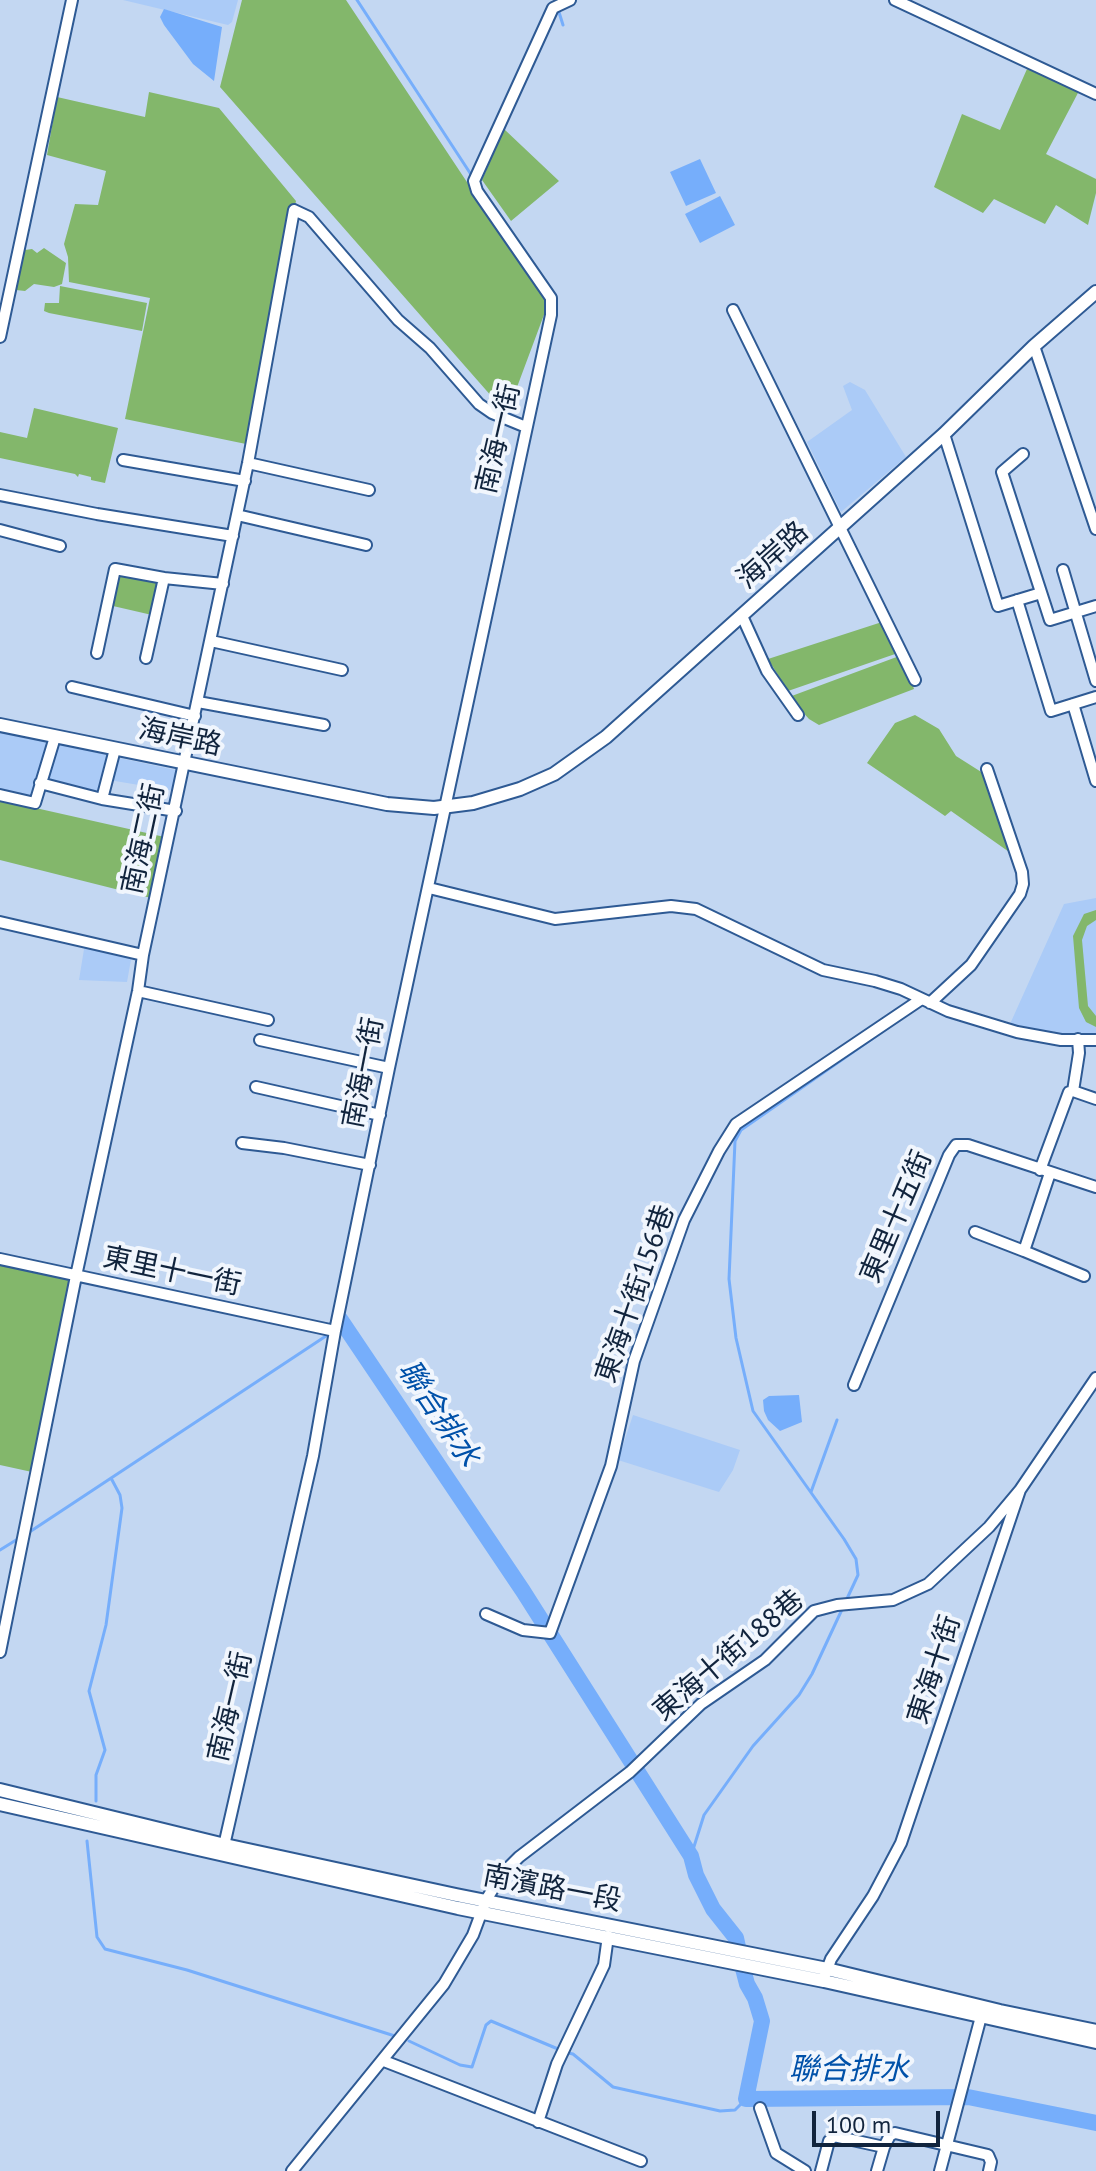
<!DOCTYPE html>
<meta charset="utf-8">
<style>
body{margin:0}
#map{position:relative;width:1096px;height:2171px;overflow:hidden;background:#c3d7f2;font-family:"PT Sans",sans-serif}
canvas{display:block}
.scale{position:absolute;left:812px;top:2111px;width:128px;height:36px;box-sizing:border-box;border:4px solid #11243d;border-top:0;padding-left:10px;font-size:24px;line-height:28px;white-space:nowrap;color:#11243d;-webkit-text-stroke:6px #f1f6fd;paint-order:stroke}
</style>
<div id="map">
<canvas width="1096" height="2171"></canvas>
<div class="scale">100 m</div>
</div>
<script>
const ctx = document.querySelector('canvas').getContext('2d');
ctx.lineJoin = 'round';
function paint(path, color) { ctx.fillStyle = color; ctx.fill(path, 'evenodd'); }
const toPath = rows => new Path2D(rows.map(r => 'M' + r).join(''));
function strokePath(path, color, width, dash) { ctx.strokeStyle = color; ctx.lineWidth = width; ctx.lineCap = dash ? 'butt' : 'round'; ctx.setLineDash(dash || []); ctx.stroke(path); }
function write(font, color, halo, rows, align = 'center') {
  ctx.font = font + ' "PT Sans","Noto Sans TC",sans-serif'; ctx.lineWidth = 8; ctx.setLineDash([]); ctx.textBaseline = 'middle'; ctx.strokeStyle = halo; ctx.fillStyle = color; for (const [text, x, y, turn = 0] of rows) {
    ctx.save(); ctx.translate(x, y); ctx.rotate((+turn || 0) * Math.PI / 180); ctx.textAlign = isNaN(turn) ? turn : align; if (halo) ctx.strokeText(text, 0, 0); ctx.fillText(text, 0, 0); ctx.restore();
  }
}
paint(toPath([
 [123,0,238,0,232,22,228,25],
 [850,382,865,390,906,457,841,512,807,442,852,410,843,386],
 [0,727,52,739,33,801,0,793],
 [55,742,111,756,100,796,43,781],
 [115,757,180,771,175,791,109,780],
 [1096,898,1096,1033,1059,1033,1010,1024,1064,904],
 [85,943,132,954,127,982,79,980],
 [633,1415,740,1450,733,1470,719,1492,618,1460]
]), '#abcbf7');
paint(toPath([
 [242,0,346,0,548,304,507,414,220,87],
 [1027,69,1079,91,1046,154,1096,179,1096,193,1088,225,1056,205,1045,224,994,199,983,213,934,187,962,114,1000,130],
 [149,92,219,108,296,201,279,272,246,444,125,419,150,298,69,282,68,257,64,244,75,204,98,205,106,171,47,155,57,97,145,117],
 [504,129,559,181,511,221,482,180],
 [44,248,66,263,62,284,54,287,34,284,25,291,16,290,25,250,32,249,37,253],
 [60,286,147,303,142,331,49,313,44,311,45,303,59,303],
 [34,408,118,428,105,483,91,480,91,477,79,474,78,477,75,474,0,458,0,432,27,438],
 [120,574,159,580,152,615,113,606],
 [882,622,898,653,788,691,768,659],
 [902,655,914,689,819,725,809,719,789,697],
 [915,715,939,729,956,756,986,775,1012,854,951,811,945,816,867,763,895,723],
 [0,800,169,838,155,899,0,860],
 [1096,910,1096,920,1087,926,1082,940,1088,1006,1096,1016,1096,1027,1086,1022,1079,1008,1073,936,1084,914],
 [0,1260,71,1272,32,1472,0,1465]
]), '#83b76b');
paint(toPath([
 [164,9,222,27,214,81,193,64,164,25,160,17],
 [700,159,716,193,686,206,670,172],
 [720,196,735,225,700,243,685,214],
 [799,1395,802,1422,780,1431,768,1420,764,1411,763,1400,769,1396]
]), '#76aefb');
strokePath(toPath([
 [357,0,472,176],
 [558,9,563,25],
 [811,1492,837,1420],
 [28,1533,329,1334],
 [0,1550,21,1537],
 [96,1801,96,1775,105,1750,89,1691,106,1625,122,1508,120,1495,111,1478],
 [87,1841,97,1937,105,1949,187,1970,398,2037],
 [691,1856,704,1815,753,1746,799,1695,812,1674,858,1575,856,1559,844,1539,753,1411,736,1338,729,1279,735,1141,741,1130,889,1027],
 [409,2041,460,2065,472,2067,486,2025,491,2021,558,2049],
 [568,2053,573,2054,613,2087,720,2111,735,2110,746,2099]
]), '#76aefb', 3);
strokePath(toPath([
 [340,1319,523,1591,691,1856,696,1875,713,1909,736,1938,738,1947],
 [740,1957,747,1984,755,1998,762,2021,746,2099,968,2097,1096,2123]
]), '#76aefb', 16);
const minor = toPath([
 [895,0,1096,94],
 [733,310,915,680],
 [0,337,72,0],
 [1034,346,1096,529],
 [944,434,998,606,1041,593],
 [1023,454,1002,472,1050,620,1096,606],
 [123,460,245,481],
 [248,463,369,490],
 [0,495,97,514,233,536],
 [237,515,366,545],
 [0,530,60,546],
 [1063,570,1096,681],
 [1017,600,1051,711,1096,697],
 [742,616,767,671,798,715],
 [211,641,342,670],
 [97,653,115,569,164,578,223,584],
 [146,658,164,578],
 [72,687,195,716],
 [198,702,324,725],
 [1073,704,1096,781],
 [40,783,102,799,176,811],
 [0,795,35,803,55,737],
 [102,799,115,749],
 [429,888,555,919,671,906,696,909,823,970,875,981,901,989,948,1011,1017,1032,1061,1040,1096,1040],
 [0,922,143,955],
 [138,991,268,1020],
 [930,1003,971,965,1020,894,1023,884,1022,872,987,769],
 [260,1040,389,1068],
 [256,1087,380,1115],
 [1073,1091,1079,1053,1078,1039],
 [1073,1091,1096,1099],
 [242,1143,284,1148,370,1165],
 [1040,1170,1069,1092,1073,1091],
 [975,1232,1024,1251,1050,1173],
 [1024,1251,1084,1276],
 [0,1259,335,1331],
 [854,1385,949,1155,956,1145,968,1145,1096,1187],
 [486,1614,523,1630,550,1633,611,1466,634,1361,684,1220,719,1151,736,1124,920,1000],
 [0,1652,76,1276,138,991,143,955,248,463,294,210,309,217,398,320,430,348,479,404,492,413,526,427],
 [223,1850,313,1456,335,1331,389,1068,551,315,551,298,477,191,474,181,553,8,570,0],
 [825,1975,831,1959,873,1896,901,1843,1020,1490,1096,1378],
 [384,2061,641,2161],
 [760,2108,776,2153,805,2171],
 [538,2122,557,2064,604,1965,608,1936],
 [292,2171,444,1984,473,1935,486,1900,503,1873,519,1857,630,1772,701,1704,765,1660,814,1611,837,1605,893,1600,928,1584,989,1527,1020,1490],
 [821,2171,829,2141,834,2136,884,2147],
 [877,2171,884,2147,890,2135,895,2133,988,2155,991,2162,989,2171],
 [940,2171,983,2009]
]);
const major = toPath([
 [0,725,387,804,434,808,473,803,520,789,554,774,606,737,944,434,1034,346,1096,292],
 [0,1790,225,1845,456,1895,827,1969,1000,2011,1096,2031],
 [0,1804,458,1908,824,1981,1096,2042]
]);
strokePath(minor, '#2e5a94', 14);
strokePath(major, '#2e5a94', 16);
strokePath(minor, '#fff', 10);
strokePath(major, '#fff', 12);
write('28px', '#11243d', '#f1f6fd', [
 ["南海一街",499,439,-77],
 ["海岸路",773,556,-42],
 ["海岸路",180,738,12],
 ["南海二街",144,839,-78],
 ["南海一街",364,1073,-79],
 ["東里十五街",897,1217,-67],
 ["東里十一街",172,1272,12],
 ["東海十街156巷",636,1294,-71],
 ["東海十街188巷",729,1656,-40],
 ["東海十街",935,1670,-72],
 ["南海一街",231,1707,-77],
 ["南濱路一段",552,1889,11]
]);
write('italic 30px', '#0051a9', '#f1f6fd', [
 ["聯合排水",438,1414,56],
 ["聯合排水",849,2070]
]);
</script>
